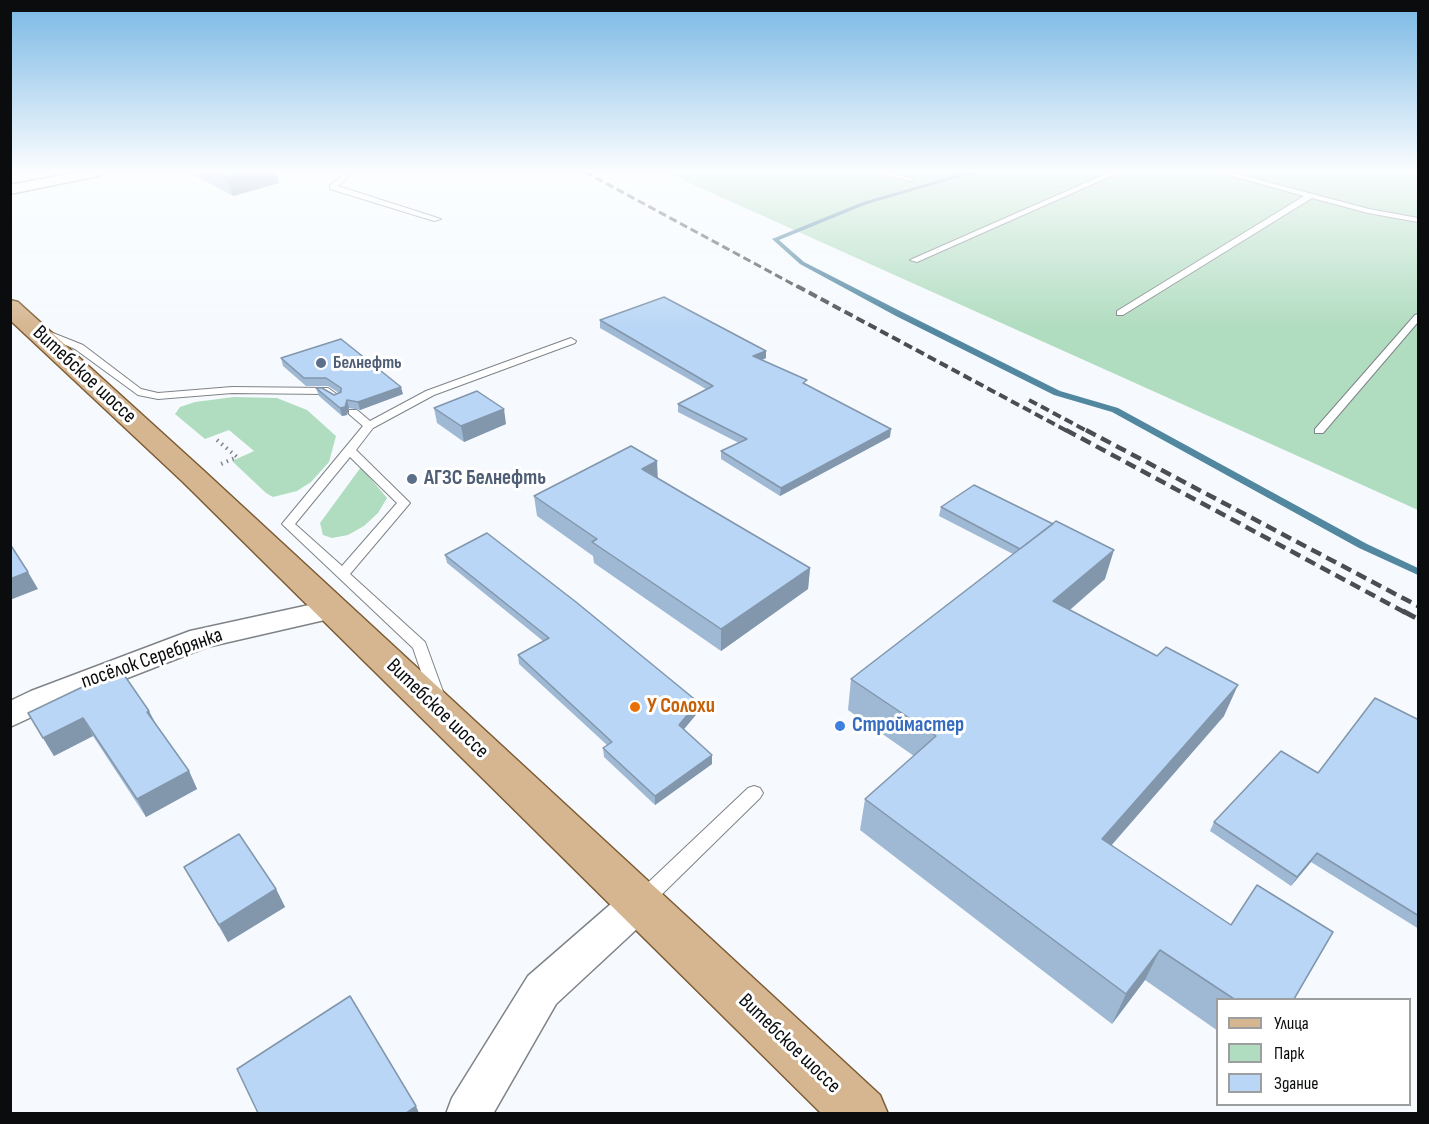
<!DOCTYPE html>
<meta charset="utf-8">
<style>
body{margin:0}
#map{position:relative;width:1429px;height:1124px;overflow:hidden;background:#f6fafe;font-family:"Sofia Sans Condensed",sans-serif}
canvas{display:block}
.frame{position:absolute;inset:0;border:12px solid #0a0c0e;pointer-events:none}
.legend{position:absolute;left:1216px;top:998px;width:195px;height:108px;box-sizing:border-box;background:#fff;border:2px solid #9d9e9f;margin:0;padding:8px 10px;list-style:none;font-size:18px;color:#0a0c0e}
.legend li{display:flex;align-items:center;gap:12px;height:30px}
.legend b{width:30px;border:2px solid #9d9e9f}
</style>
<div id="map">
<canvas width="1429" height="1124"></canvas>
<div class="frame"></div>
<ul class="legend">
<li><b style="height:8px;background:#d5b691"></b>Улица</li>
<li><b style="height:16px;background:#b0dcbf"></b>Парк</li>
<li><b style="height:16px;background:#b9d6f6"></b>Здание</li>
</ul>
</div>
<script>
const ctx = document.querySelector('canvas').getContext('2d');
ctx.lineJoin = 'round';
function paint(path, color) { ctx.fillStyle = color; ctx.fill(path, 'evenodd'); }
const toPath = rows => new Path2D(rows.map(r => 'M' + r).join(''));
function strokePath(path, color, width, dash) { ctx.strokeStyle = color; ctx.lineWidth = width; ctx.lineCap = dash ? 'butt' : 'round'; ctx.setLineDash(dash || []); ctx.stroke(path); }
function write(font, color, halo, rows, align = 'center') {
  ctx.font = font + ' "Sofia Sans Condensed",sans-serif'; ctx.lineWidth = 6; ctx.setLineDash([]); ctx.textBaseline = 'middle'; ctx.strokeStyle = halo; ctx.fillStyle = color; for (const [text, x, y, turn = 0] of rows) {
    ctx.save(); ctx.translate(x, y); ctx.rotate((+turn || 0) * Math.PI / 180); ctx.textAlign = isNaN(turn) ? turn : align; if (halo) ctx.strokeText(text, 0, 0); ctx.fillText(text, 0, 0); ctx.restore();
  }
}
paint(toPath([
 [665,172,1418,172,1418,510],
 [234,397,277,398,307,410,336,436,329,462,311,482,297,491,273,497,266,493,232,461,254,451,229,430,205,439,175,414,180,407,195,402],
 [361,467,387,498,378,513,364,526,348,535,332,538,323,535,320,523]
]), '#b0dcbf');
paint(toPath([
 [968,172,977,172,867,204,779,240,804,262,902,312,1060,391,1118,408,1367,544,1418,568,1418,575,1359,548,1112,412,1054,395,896,316,800,264,772,239,863,202,968,172]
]), '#5287a0');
const lane = toPath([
 [339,172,352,174,338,186,441,219,434,221,330,189,330,185,343,175,339,172],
 [874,172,888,172,914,179,910,181,874,172],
 [1110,172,1120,172,917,262,910,260,1110,172],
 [1218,172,1230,172,1369,209,1418,218,1418,222,1368,213,1312,198,1123,315,1117,315,1117,311,1304,196,1218,172],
 [1418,314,1418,322,1323,433,1315,433,1315,429,1415,315,1418,314],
 [43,329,83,345,141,389,158,393,232,387,328,388,342,398,337,401,325,394,232,393,158,399,138,395,75,349,40,334,38,332,43,329],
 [571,338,576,341,575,343,434,395,373,428,356,450,410,503,350,574,425,642,445,697,443,701,431,701,413,648,282,524,363,426,349,414,349,410,357,410,370,421,426,391,571,338],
 [350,457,397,503,342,566,295,524,350,457],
 [754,786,760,788,763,793,760,798,651,905,644,907,637,905,635,899,637,893,748,788,754,786]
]);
const street = toPath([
 [77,172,105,172,98,176,10,194,10,185,77,172],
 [332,600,342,602,346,609,342,616,207,647,53,707,10,727,10,701,31,691,190,631,332,600],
 [640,885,653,890,659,902,653,914,556,1004,493,1114,446,1114,452,1098,528,976,627,890,640,885]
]);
const primary = toPath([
 [10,300,18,302,203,470,880,1095,888,1114,822,1114,183,482,10,320,10,300]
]);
strokePath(lane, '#7f8388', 2);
strokePath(street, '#7f8388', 3);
strokePath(primary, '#7c5b33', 3);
strokePath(toPath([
 [217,440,237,457,221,464]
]), '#828588', 4, [1.5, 4.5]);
paint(lane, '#fff');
paint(street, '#fff');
paint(primary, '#d5b691');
strokePath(toPath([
 [585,172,800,288]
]), '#4b4e51', 3, [8, 4]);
strokePath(toPath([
 [797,286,1069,432],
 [1029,400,1089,432]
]), '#4b4e51', 4, [9, 4.5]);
strokePath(toPath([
 [1066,430,1406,613],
 [1086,430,1418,606]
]), '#4b4e51', 4.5, [11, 6]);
strokePath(toPath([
 [1403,611,1418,619]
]), '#4b4e51', 5, [14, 7]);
paint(toPath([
 [188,172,276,172,279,183,233,196],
 [600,320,766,358,762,360,807,385,890,437,780,496,721,459,721,451,739,443,678,412,678,404,706,389,600,328],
 [281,358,403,394,360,410,349,408,347,415,342,416,319,396,316,388,334,395,339,393,328,386,306,386,283,366],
 [434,408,506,424,464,442,437,423],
 [658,478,810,568,808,589,721,651,594,563,593,556,537,516,534,496],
 [941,507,1105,579,1070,610,1224,716,1111,845,1294,999,1218,999,1218,1031,1145,980,1112,1024,860,830,865,799,914,756,848,710,851,679,1013,554,939,516],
 [445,555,698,702,699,711,684,729,712,755,712,764,655,805,604,757,603,748,607,745,519,664,518,655,543,641,447,563],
 [28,713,156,725,189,771,197,789,146,817,93,736,54,756],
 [1419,720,1419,929,1311,862,1291,886,1210,831,1214,822,1318,773],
 [184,867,276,889,285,907,228,942]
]), '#9fb8d4');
paint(toPath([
 [250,172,276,172,279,183,233,196,227,178],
 [766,351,766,358,753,364,753,356],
 [401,387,403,394,360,410,358,402],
 [347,400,349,408,347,415,342,416,340,408],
 [504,409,506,424,464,442,461,426],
 [891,429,890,437,780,496,781,488],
 [657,461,658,482,642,469],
 [1114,550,1105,579,1045,631,1053,601],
 [810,568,808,589,721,651,721,629],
 [28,572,38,589,10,600,10,579],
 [1238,685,1224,716,1090,870,1102,839],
 [698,702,699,711,680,734,679,725],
 [149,711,158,728,147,712],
 [83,718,93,736,54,756,43,738],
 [712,755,712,764,655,805,655,796],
 [189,771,197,789,146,817,137,799],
 [1317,853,1311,862,1291,886,1297,877],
 [276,889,285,907,228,942,219,925],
 [1160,950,1145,980,1112,1024,1126,994],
 [416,1106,419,1113,406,1113]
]), '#8296ac');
const building = toPath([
 [216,172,250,172,227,178,216,172],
 [664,297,766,351,753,356,807,380,803,383,891,429,781,488,721,451,747,439,678,404,713,386,600,320,664,297],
 [341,339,401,387,358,402,347,400,345,407,340,408,316,388,322,388,334,395,341,392,341,388,326,378,304,378,281,358,341,339],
 [477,391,504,409,461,426,434,408,477,391],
 [631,446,657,461,642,469,810,568,721,629,592,542,597,539,534,496,631,446],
 [974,485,1053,524,1020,549,941,507,974,485],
 [1056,521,1114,550,1053,601,1157,656,1166,647,1238,685,1102,839,1231,925,1257,885,1333,932,1294,999,1234,999,1160,950,1126,994,865,799,936,736,851,679,1056,521],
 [487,533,576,602,698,702,679,725,712,755,655,796,603,748,612,742,518,655,549,638,445,555,487,533],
 [10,544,28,572,10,579,10,544],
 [120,669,149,711,147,712,189,771,137,799,83,718,43,738,28,713,120,669],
 [1375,698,1419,720,1419,916,1317,853,1297,877,1214,822,1281,751,1318,773,1375,698],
 [239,834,276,889,219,925,184,867,239,834],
 [350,996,416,1106,406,1113,258,1113,237,1069,350,996]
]);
paint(building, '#b9d6f6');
strokePath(building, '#8296ac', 1.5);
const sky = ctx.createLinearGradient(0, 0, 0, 329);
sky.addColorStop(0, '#78b7e4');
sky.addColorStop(0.52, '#fbfdff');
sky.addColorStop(1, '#fbfdff00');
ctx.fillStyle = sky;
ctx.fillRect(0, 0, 1429, 329);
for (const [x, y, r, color] of [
 [321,363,6,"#5c6f8a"],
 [412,479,6,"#5c6f8a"],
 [635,707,6,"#e8710a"],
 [840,726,6,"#3f7fe0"]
]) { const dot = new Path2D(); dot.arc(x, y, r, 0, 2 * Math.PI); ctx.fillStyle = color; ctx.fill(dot); strokePath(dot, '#fff', 2); }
write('bold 18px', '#4e5e75', '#fff', [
 ["Белнефть",333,363]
], 'left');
write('21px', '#0a0c0e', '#fff', [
 ["Витебское шоссе",84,375,43],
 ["посёлок Серебрянка",152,659,-19],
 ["Витебское шоссе",437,709,44],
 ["Витебское шоссе",789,1044,44]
]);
write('bold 21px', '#4e5e75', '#fff', [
 ["АГЗС Белнефть",424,479]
], 'left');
write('bold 21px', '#c56008', '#fff', [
 ["У Солохи",647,707]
], 'left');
write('bold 21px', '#366cbe', '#fff', [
 ["Строймастер",852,726]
], 'left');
</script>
